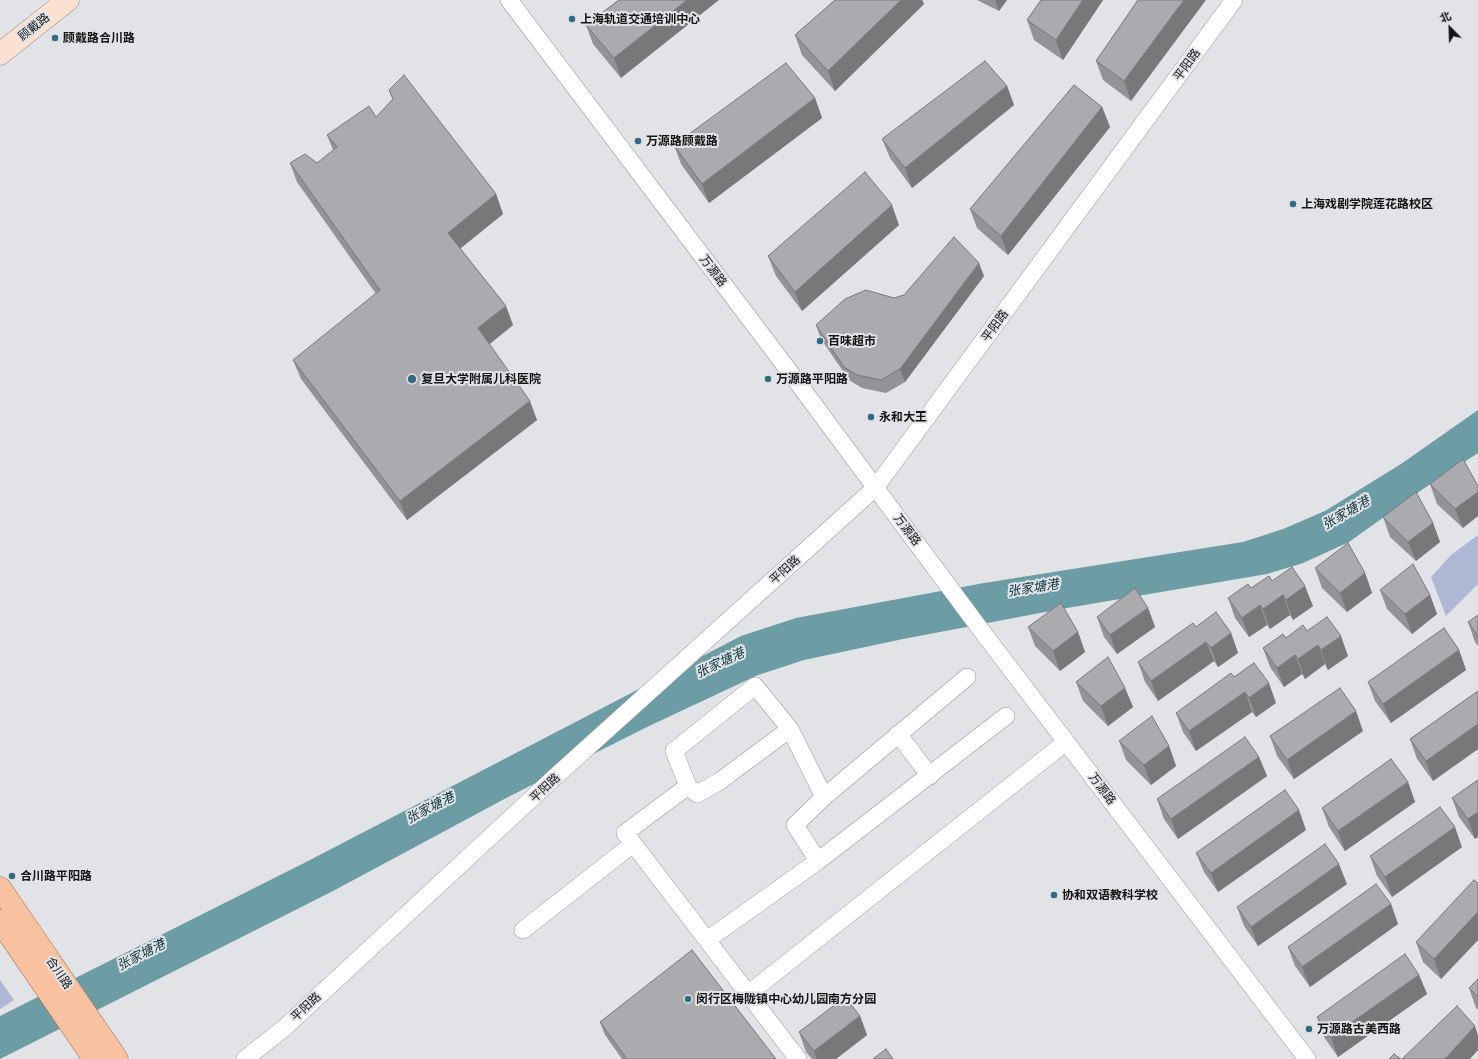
<!DOCTYPE html>
<meta charset="utf-8">
<style>
body{margin:0}
#map{position:relative;width:1478px;height:1059px;overflow:hidden;background:#e2e3e6;font-family:"Playfair Display","Noto Sans SC",serif}
canvas{display:block}
.north{position:absolute;left:1430px;top:8px;width:40px;height:40px;-webkit-text-stroke:3px #e2e3e6;paint-order:stroke;rotate:337deg;font-size:11px;font-weight:700;line-height:16px;text-align:center;color:#131415}
.north::after{content:'';display:block;margin:auto;width:14px;height:18px;background:#131415;clip-path:polygon(50% 0,100% 100%,50% 72%,0 100%)}
</style>
<div id="map">
<canvas width="1478" height="1059"></canvas>
<div class="north">北</div>
</div>
<script>
const ctx = document.querySelector('canvas').getContext('2d');
ctx.lineJoin = 'round';
function paint(path, color) { ctx.fillStyle = color; ctx.fill(path, 'evenodd'); }
const toPath = rows => new Path2D(rows.map(r => 'M' + r).join(''));
function strokePath(path, color, width, dash) { ctx.strokeStyle = color; ctx.lineWidth = width; ctx.lineCap = dash ? 'butt' : 'round'; ctx.setLineDash(dash || []); ctx.stroke(path); }
function write(font, color, halo, rows, align = 'center') {
  ctx.font = font + ' "Playfair Display","Noto Sans SC",serif'; ctx.lineWidth = 4; ctx.setLineDash([]); ctx.textBaseline = 'middle'; ctx.strokeStyle = halo; ctx.fillStyle = color; for (const [text, x, y, turn = 0] of rows) {
    ctx.save(); ctx.translate(x, y); ctx.rotate((+turn || 0) * Math.PI / 180); ctx.textAlign = isNaN(turn) ? turn : align; if (halo) ctx.strokeText(text, 0, 0); ctx.fillText(text, 0, 0); ctx.restore();
  }
}
paint(toPath([
 [1478,535,1478,584,1446,616,1431,577,1451,555],
 [0,980,14,1000,0,1009]
]), '#aeb8d5');
paint(toPath([
 [1478,410,1478,453,1423,489,1349,542,1303,563,1267,574,1061,609,903,639,804,660,758,675,649,726,510,796,333,891,0,1059,0,1016,310,860,741,636,796,618,984,583,1243,542,1283,529,1325,511,1401,464]
]), '#6c9ca4');
const minor = toPath([
 [509,0,786,367,984,634,1307,1059],
 [755,686,790,729,720,781,697,794,688,786,674,751,755,686],
 [790,729,824,797],
 [898,734,930,776],
 [688,786,625,833,798,1059],
 [818,861,1006,716],
 [523,930,633,844],
 [707,940,818,861,795,825,824,797,967,677],
 [748,994,1066,742],
 [245,1059,283,1029,556,776,875,488,1234,0]
]);
const secondary = toPath([
 [0,54,68,0]
]);
const primary = toPath([
 [0,888,117,1059],
 [0,921,94,1059]
]);
strokePath(minor, '#95969a', 18);
strokePath(secondary, '#95969a', 23);
strokePath(primary, '#a56b47', 23);
strokePath(minor, '#fff', 17);
strokePath(secondary, '#fbe1d0', 22);
strokePath(primary, '#f8c2a1', 22);
paint(toPath([
 [619,0,621,78,593,44,586,25],
 [835,0,922,0,924,4,835,91,802,55,795,35],
 [977,0,1007,0,999,11],
 [1041,0,1103,0,1063,60,1034,40,1027,20],
 [1138,0,1131,101,1103,80,1096,61],
 [1007,86,1014,105,912,188,890,158,882,139],
 [389,90,496,194,503,214,460,248,513,325,489,344,537,420,407,520,301,379,293,360,376,294,297,182,290,163,317,163,333,150,327,135,376,117,393,100],
 [815,98,822,118,709,203,681,164,674,145],
 [1102,107,1110,127,1008,255,977,228,970,209],
 [899,225,802,311,776,276,768,256],
 [984,276,905,382,886,393,862,388,849,380,821,339,816,325,894,298],
 [1463,459,1463,528,1437,504,1430,484],
 [1383,517,1433,523,1440,542,1416,561,1390,537],
 [1315,568,1365,573,1372,593,1347,612,1322,588],
 [1272,581,1313,606,1293,620,1290,615,1270,629,1267,625,1249,637,1235,618,1228,598,1251,588],
 [1380,590,1430,595,1437,614,1412,634,1387,609],
 [1148,608,1155,627,1117,654,1104,637,1097,617],
 [1478,615,1478,646,1475,642,1468,622],
 [1028,627,1078,632,1085,652,1060,671,1035,646],
 [1196,627,1231,633,1238,653,1218,667,1214,661,1158,701,1145,682,1138,662],
 [1307,631,1348,656,1328,670,1325,664,1305,679,1302,674,1284,687,1270,667,1263,648,1286,638],
 [1459,650,1466,670,1391,723,1375,701,1368,682],
 [1234,677,1276,703,1256,717,1252,712,1196,751,1183,732,1176,713],
 [1076,682,1125,688,1133,707,1108,726,1083,701],
 [1478,691,1478,749,1433,781,1417,759,1410,739],
 [1363,731,1294,779,1277,756,1270,736],
 [1119,741,1169,746,1176,766,1151,785,1126,760],
 [1259,757,1267,776,1178,839,1164,819,1157,799],
 [1478,780,1475,839,1459,817,1452,798],
 [1408,782,1415,802,1345,851,1329,827,1322,808],
 [1306,830,1218,892,1204,872,1196,853],
 [1462,847,1392,897,1377,876,1370,856],
 [1478,883,1478,940,1441,979,1423,962,1416,942],
 [1347,884,1258,946,1244,926,1237,907],
 [1391,904,1398,924,1310,987,1295,966,1288,947],
 [1419,975,1427,994,1338,1057,1324,1037,1317,1017],
 [1478,979,1478,1010,1476,1008,1469,988],
 [860,1016,867,1035,836,1059,812,1059,806,1052,799,1032],
 [600,1022,776,1059,622,1059,605,1035]
]), '#939296');
paint(toPath([
 [687,0,719,0,621,78,614,58],
 [901,0,922,0,924,4,835,91,828,71],
 [995,0,1007,0,999,11],
 [1083,0,1103,0,1063,60,1056,40],
 [1184,0,1206,0,1131,101,1124,81],
 [1007,86,1014,105,912,188,905,168],
 [815,98,822,118,709,203,702,184],
 [1102,107,1110,127,1008,255,1001,236],
 [496,194,503,214,455,253,448,233],
 [892,205,899,225,802,311,795,292],
 [979,263,984,276,905,382,900,369],
 [506,306,513,325,485,348,478,328],
 [530,401,537,420,407,520,400,501],
 [1478,492,1478,516,1463,528,1455,509],
 [1433,523,1440,542,1416,561,1408,542],
 [1365,573,1372,593,1347,612,1340,593],
 [1305,586,1313,606,1293,620,1286,600],
 [1283,595,1290,615,1270,629,1263,609],
 [1430,595,1437,614,1412,634,1405,614],
 [1260,605,1267,625,1249,637,1242,618],
 [1148,608,1155,627,1117,654,1110,635],
 [1078,632,1085,652,1060,671,1053,651],
 [1231,633,1238,653,1218,667,1211,648],
 [1341,636,1348,656,1328,670,1321,650],
 [1206,642,1214,661,1158,701,1151,681],
 [1318,645,1325,664,1305,679,1298,659],
 [1459,650,1466,670,1391,723,1383,704],
 [1295,655,1302,674,1284,687,1277,668],
 [1269,683,1276,703,1256,717,1249,698],
 [1125,688,1133,707,1108,726,1101,706],
 [1245,692,1252,712,1196,751,1189,731],
 [1356,711,1363,731,1294,779,1287,760],
 [1478,724,1478,749,1433,781,1426,761],
 [1169,746,1176,766,1151,785,1144,765],
 [1259,757,1267,776,1178,839,1171,819],
 [1408,782,1415,802,1345,851,1338,831],
 [1299,810,1306,830,1218,892,1211,873],
 [1478,812,1478,837,1475,839,1468,819],
 [1455,827,1462,847,1392,897,1385,877],
 [1339,864,1347,884,1258,946,1251,927],
 [1391,904,1398,924,1310,987,1302,967],
 [1478,912,1478,940,1441,979,1434,959],
 [1419,975,1427,994,1338,1057,1331,1037],
 [860,1016,867,1035,836,1059,817,1059,814,1051],
 [1475,1026,1478,1035,1478,1050,1470,1059,1445,1059]
]), '#78777a');
const building = toPath([
 [619,0,687,0,614,58,586,25,619,0],
 [835,0,901,0,828,71,795,35,835,0],
 [1041,0,1083,0,1056,40,1027,20,1041,0],
 [1138,0,1184,0,1124,81,1096,61,1138,0],
 [985,61,1007,86,905,168,882,139,985,61],
 [786,63,815,98,702,184,674,145,786,63],
 [404,75,496,194,448,233,506,306,478,328,530,401,400,501,293,360,380,290,290,163,305,154,317,163,337,147,327,135,369,106,376,117,393,99,389,90,404,75],
 [1074,85,1102,107,1001,236,970,209,1074,85],
 [865,172,892,205,795,292,768,256,865,172],
 [954,237,979,263,900,369,881,380,857,375,844,367,816,325,845,299,866,290,894,298,904,295,954,237],
 [1463,459,1478,486,1478,492,1455,509,1430,484,1463,459],
 [1416,492,1433,523,1408,542,1383,517,1416,492],
 [1348,543,1365,573,1340,593,1315,568,1348,543],
 [1413,564,1430,595,1405,614,1380,590,1413,564],
 [1292,567,1305,586,1286,600,1283,595,1263,609,1260,605,1242,618,1228,598,1248,584,1251,588,1269,576,1272,581,1292,567],
 [1135,588,1148,608,1110,635,1097,617,1135,588],
 [1061,603,1078,632,1053,651,1028,627,1061,603],
 [1216,612,1231,633,1211,648,1206,642,1151,681,1138,662,1193,623,1196,627,1216,612],
 [1478,615,1478,636,1468,622,1478,615],
 [1327,617,1341,636,1321,650,1318,645,1298,659,1295,655,1277,668,1263,648,1283,634,1286,638,1303,625,1307,631,1327,617],
 [1444,628,1459,650,1383,704,1368,682,1444,628],
 [1108,657,1125,688,1101,706,1076,682,1108,657],
 [1254,663,1269,683,1249,698,1245,692,1189,731,1176,713,1231,673,1234,677,1254,663],
 [1340,688,1356,711,1287,760,1270,736,1340,688],
 [1478,691,1478,724,1426,761,1410,739,1478,691],
 [1152,716,1169,746,1144,765,1119,741,1152,716],
 [1245,737,1259,757,1171,819,1157,799,1245,737],
 [1391,759,1408,782,1338,831,1322,808,1391,759],
 [1478,780,1478,812,1468,819,1452,798,1478,780],
 [1285,790,1299,810,1211,873,1196,853,1285,790],
 [1440,807,1455,827,1385,877,1370,856,1440,807],
 [1325,844,1339,864,1251,927,1237,907,1325,844],
 [1474,880,1478,883,1478,912,1434,959,1416,942,1474,880],
 [1376,884,1391,904,1302,967,1288,947,1376,884],
 [692,950,776,1059,627,1059,600,1022,692,950],
 [1405,954,1419,975,1331,1037,1317,1017,1405,954],
 [1478,979,1478,997,1469,988,1478,979],
 [845,997,860,1016,814,1051,799,1032,845,997],
 [1457,1006,1475,1026,1445,1059,1402,1059,1457,1006],
 [886,1049,893,1059,873,1059,886,1049],
 [1394,1054,1401,1059,1389,1059,1394,1054]
]);
paint(building, '#abaaae');
strokePath(building, '#78777a', 1);
for (const [x, y, r, color] of [
 [572,19,4,"#316a84"],
 [55,38,4,"#316a84"],
 [638,141,4,"#316a84"],
 [1293,204,4,"#316a84"],
 [820,341,4,"#316a84"],
 [412,379,5,"#316a84"],
 [768,379,4,"#316a84"],
 [871,417,4,"#316a84"],
 [12,876,4,"#316a84"],
 [1054,895,4,"#316a84"],
 [688,999,4,"#316a84"],
 [1309,1029,4,"#316a84"]
]) { const dot = new Path2D(); dot.arc(x, y, r, 0, 2 * Math.PI); ctx.fillStyle = color; ctx.fill(dot); strokePath(dot, '#e2e3e6', 1.5); }
write('bold 12px', '#131415', '#e2e3e6', [
 ["上海轨道交通培训中心",580,19],
 ["顾戴路合川路",63,38],
 ["万源路顾戴路",646,141],
 ["上海戏剧学院莲花路校区",1301,204],
 ["百味超市",828,341],
 ["复旦大学附属儿科医院",421,379],
 ["万源路平阳路",776,379],
 ["永和大王",879,417],
 ["合川路平阳路",20,876],
 ["协和双语教科学校",1062,895],
 ["闵行区梅陇镇中心幼儿园南方分园",696,999],
 ["万源路古美西路",1317,1029]
], 'left');
write('12px', '#131415', '#e2e3e6', [
 ["顾戴路",34,27,-39],
 ["平阳路",1187,65,-54],
 ["万源路",713,271,53],
 ["平阳路",995,326,-54],
 ["万源路",907,530,53],
 ["平阳路",785,570,-42],
 ["平阳路",545,788,-43],
 ["万源路",1102,789,53],
 ["合川路",59,973,56],
 ["平阳路",306,1007,-43]
]);
write('italic 13px', '#08373f', '#e2e3e6', [
 ["张家塘港",1346,513,-30],
 ["张家塘港",1033,588,-9],
 ["张家塘港",720,663,-25],
 ["张家塘港",430,808,-27],
 ["张家塘港",141,955,-27]
]);
</script>
